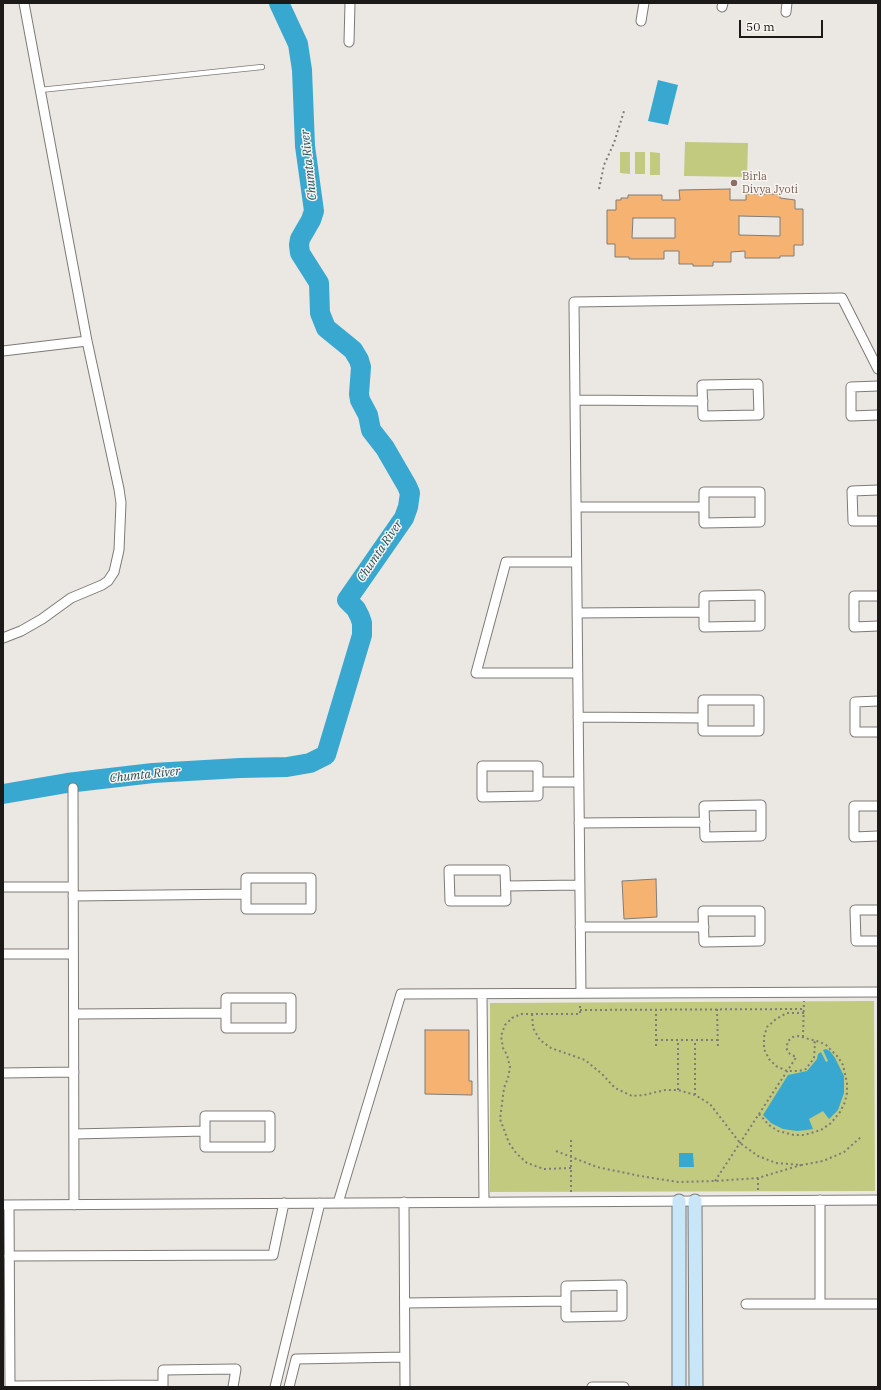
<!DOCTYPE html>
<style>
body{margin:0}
#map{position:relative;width:881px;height:1390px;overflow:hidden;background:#ebe8e3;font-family:"IBM Plex Serif",serif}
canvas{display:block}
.frame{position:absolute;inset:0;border:4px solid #1b1a18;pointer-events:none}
.scale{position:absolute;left:739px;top:20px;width:84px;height:18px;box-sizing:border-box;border:2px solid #1b1a18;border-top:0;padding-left:5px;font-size:12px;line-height:14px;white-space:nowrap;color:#1b1a18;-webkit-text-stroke:3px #f8f5f0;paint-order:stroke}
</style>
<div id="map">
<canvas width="881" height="1390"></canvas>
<div class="frame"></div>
<div class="scale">50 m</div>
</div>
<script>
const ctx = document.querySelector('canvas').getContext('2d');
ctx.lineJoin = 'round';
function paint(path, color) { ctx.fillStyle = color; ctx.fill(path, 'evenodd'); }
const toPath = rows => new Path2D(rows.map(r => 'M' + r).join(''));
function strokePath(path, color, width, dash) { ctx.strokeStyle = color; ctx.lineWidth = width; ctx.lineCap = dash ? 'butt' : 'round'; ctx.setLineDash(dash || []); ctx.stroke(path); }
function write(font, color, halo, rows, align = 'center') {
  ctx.font = font + ' "IBM Plex Serif",serif'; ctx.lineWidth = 3; ctx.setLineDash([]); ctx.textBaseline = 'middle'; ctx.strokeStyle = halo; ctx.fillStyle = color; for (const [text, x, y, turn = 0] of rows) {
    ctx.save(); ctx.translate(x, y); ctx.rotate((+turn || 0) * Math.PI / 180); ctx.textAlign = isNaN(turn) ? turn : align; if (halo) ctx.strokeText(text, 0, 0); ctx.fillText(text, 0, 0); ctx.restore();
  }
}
paint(toPath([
 [685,142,748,143,747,177,684,176],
 [620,152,630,152,630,174,620,173],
 [635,152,645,152,645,174,635,174],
 [650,152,660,153,660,175,650,175],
 [874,1001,875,1191,490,1192,490,1003]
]), '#c1ca7e');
paint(toPath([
 [658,80,678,85,668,125,648,121],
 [826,1049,830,1051,835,1058,844,1076,844,1093,838,1110,829,1119,823,1111,809,1119,813,1129,807,1130,797,1131,783,1129,771,1123,763,1115,788,1075,807,1071,817,1059,818,1054,821,1052,826,1062,828,1061,823,1050],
 [679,1153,693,1153,694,1167,679,1167]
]), '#38a8d0');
strokePath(toPath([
 [3,794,67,783,153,773,240,768,287,767,310,763,326,755,362,635,362,623,360,617,356,609,347,600,404,518,408,507,410,493,407,486,385,448,371,430,368,415,360,400,359,394,361,367,359,360,353,350,326,328,320,313,319,283,300,253,299,245,300,239,311,220,314,211,305,146,302,70,298,44,279,3]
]), '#38a8d0', 20);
const building = toPath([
 [730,189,730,200,746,200,746,194,780,194,780,198,795,200,795,209,803,209,803,245,794,245,794,256,780,256,780,258,745,258,745,251,731,252,731,262,713,262,713,266,693,266,693,264,679,264,679,251,664,251,664,259,629,259,629,257,615,257,615,244,607,244,607,210,616,210,616,200,621,200,621,198,628,198,628,195,662,195,662,200,680,200,679,190,730,189],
 [739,216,780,217,780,236,739,235,739,216],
 [633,218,675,218,675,238,632,238,633,218],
 [656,879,657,917,624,919,622,881,656,879],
 [425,1030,469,1030,469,1081,472,1081,472,1095,425,1094,425,1030]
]);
paint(building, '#f5b270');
strokePath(building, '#807c78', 1);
const lane = toPath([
 [40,90,262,67]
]);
const street = toPath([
 [722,7,723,3],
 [786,12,787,3],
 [641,21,644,3],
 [349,42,350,3],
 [3,351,87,341],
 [758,384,759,415,703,416,702,385,758,384],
 [878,386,851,387,851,416,878,415],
 [575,400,703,401],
 [878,490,852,491,853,521,878,521],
 [704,492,760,492,760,522,704,523,704,492],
 [576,507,704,507],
 [576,562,506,562,476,673,577,673],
 [760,595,760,626,704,627,704,596,760,595],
 [878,596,854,596,854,627,878,626],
 [577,613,704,612],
 [3,638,21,631,42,619,71,598,102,585,108,581,114,572,119,550,121,503,119,489,87,341,24,3],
 [703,700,759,700,759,731,703,731,703,700],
 [878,701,855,702,855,732,878,732],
 [578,717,703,718],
 [482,766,538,766,538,796,482,797,482,766],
 [538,782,579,782],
 [73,788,74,1205],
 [761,805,761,836,705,837,704,806,761,805],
 [878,806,854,806,854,837,878,836],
 [579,823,705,822],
 [449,870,505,870,506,901,450,901,449,870],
 [246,878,311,878,311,909,246,909,246,878],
 [506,886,580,885],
 [3,887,73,887],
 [73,896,246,894],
 [878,910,855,910,856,941,878,941],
 [703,911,760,911,760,941,704,942,703,911],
 [580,927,704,927],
 [3,954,73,954],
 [581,993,574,302,842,298,878,369],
 [482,994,484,1202],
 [226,998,291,998,291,1028,226,1028,226,998],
 [74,1014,226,1013],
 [3,1073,74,1072],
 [205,1116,270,1116,270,1147,205,1147,205,1116],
 [74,1134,205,1131],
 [404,1202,405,1387],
 [338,1203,401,994,878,992],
 [3,1205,878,1200],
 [9,1205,10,1387],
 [9,1256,273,1255,284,1203],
 [622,1285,622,1316,566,1317,566,1286,622,1285],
 [405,1303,566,1301],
 [746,1304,878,1304],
 [820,1304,820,1200],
 [10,1386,163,1385],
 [163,1387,163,1370,236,1369,233,1387],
 [275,1387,320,1203],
 [289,1387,296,1359,405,1357],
 [592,1387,624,1387]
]);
const secondary = toPath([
 [679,1201,679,1387],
 [695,1201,696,1387]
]);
strokePath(lane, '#7e7b77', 6);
strokePath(street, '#7e7b77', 11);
strokePath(secondary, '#7e7b77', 15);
strokePath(toPath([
 [599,189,604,165,614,143,624,111],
 [656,1009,656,1048],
 [717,1009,718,1049],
 [580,1010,804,1009],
 [804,1013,787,1013,776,1019,767,1027,764,1037,764,1049,769,1059,776,1066,787,1071,799,1071,806,1069,814,1058,815,1043,813,1040],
 [532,1014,533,1028,540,1040,551,1048,585,1060,602,1074,615,1088,632,1096,644,1095,665,1090,678,1090,695,1095,710,1104,740,1143,758,1156,776,1163,802,1165,823,1161,844,1152,862,1136],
 [803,1037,804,1001],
 [656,1040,717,1040],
 [678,1090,678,1040],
 [695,1095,695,1040],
 [759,1114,769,1125,778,1131,794,1135,804,1135,821,1130,831,1123,840,1112,845,1102,847,1093,847,1083,843,1065,838,1057,826,1045,820,1042,798,1036,793,1037,788,1041,787,1045,787,1050,790,1054,794,1056,797,1055],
 [571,1140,571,1192],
 [556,1151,597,1167,640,1176,678,1182,715,1181,758,1178,801,1165],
 [571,1168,544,1169,527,1163,516,1153,509,1143,500,1119,504,1088,508,1078,510,1067,507,1055,503,1048,501,1036,505,1025,512,1018,521,1014,580,1014,580,1004],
 [758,1178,758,1191],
 [715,1181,797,1056]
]), '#7e7c79', 2, [2, 3]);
strokePath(lane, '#fff', 4.5);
strokePath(street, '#fff', 9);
strokePath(secondary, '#c9e6f8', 13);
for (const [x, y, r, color] of [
 [734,183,4,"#8d6e63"]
]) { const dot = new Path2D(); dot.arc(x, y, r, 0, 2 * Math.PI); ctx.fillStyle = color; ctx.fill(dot); strokePath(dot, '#f8f5f0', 1.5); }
write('11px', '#785e54', '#f8f5f0', [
 ["Birla",742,177],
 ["Divya Jyoti",742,190]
], 'left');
write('italic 12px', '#1c4a5c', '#f8f5f0', [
 ["Chumta River",309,165,-96],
 ["Chumta River",380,551,-56],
 ["Chumta River",145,775,-6]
]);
</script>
